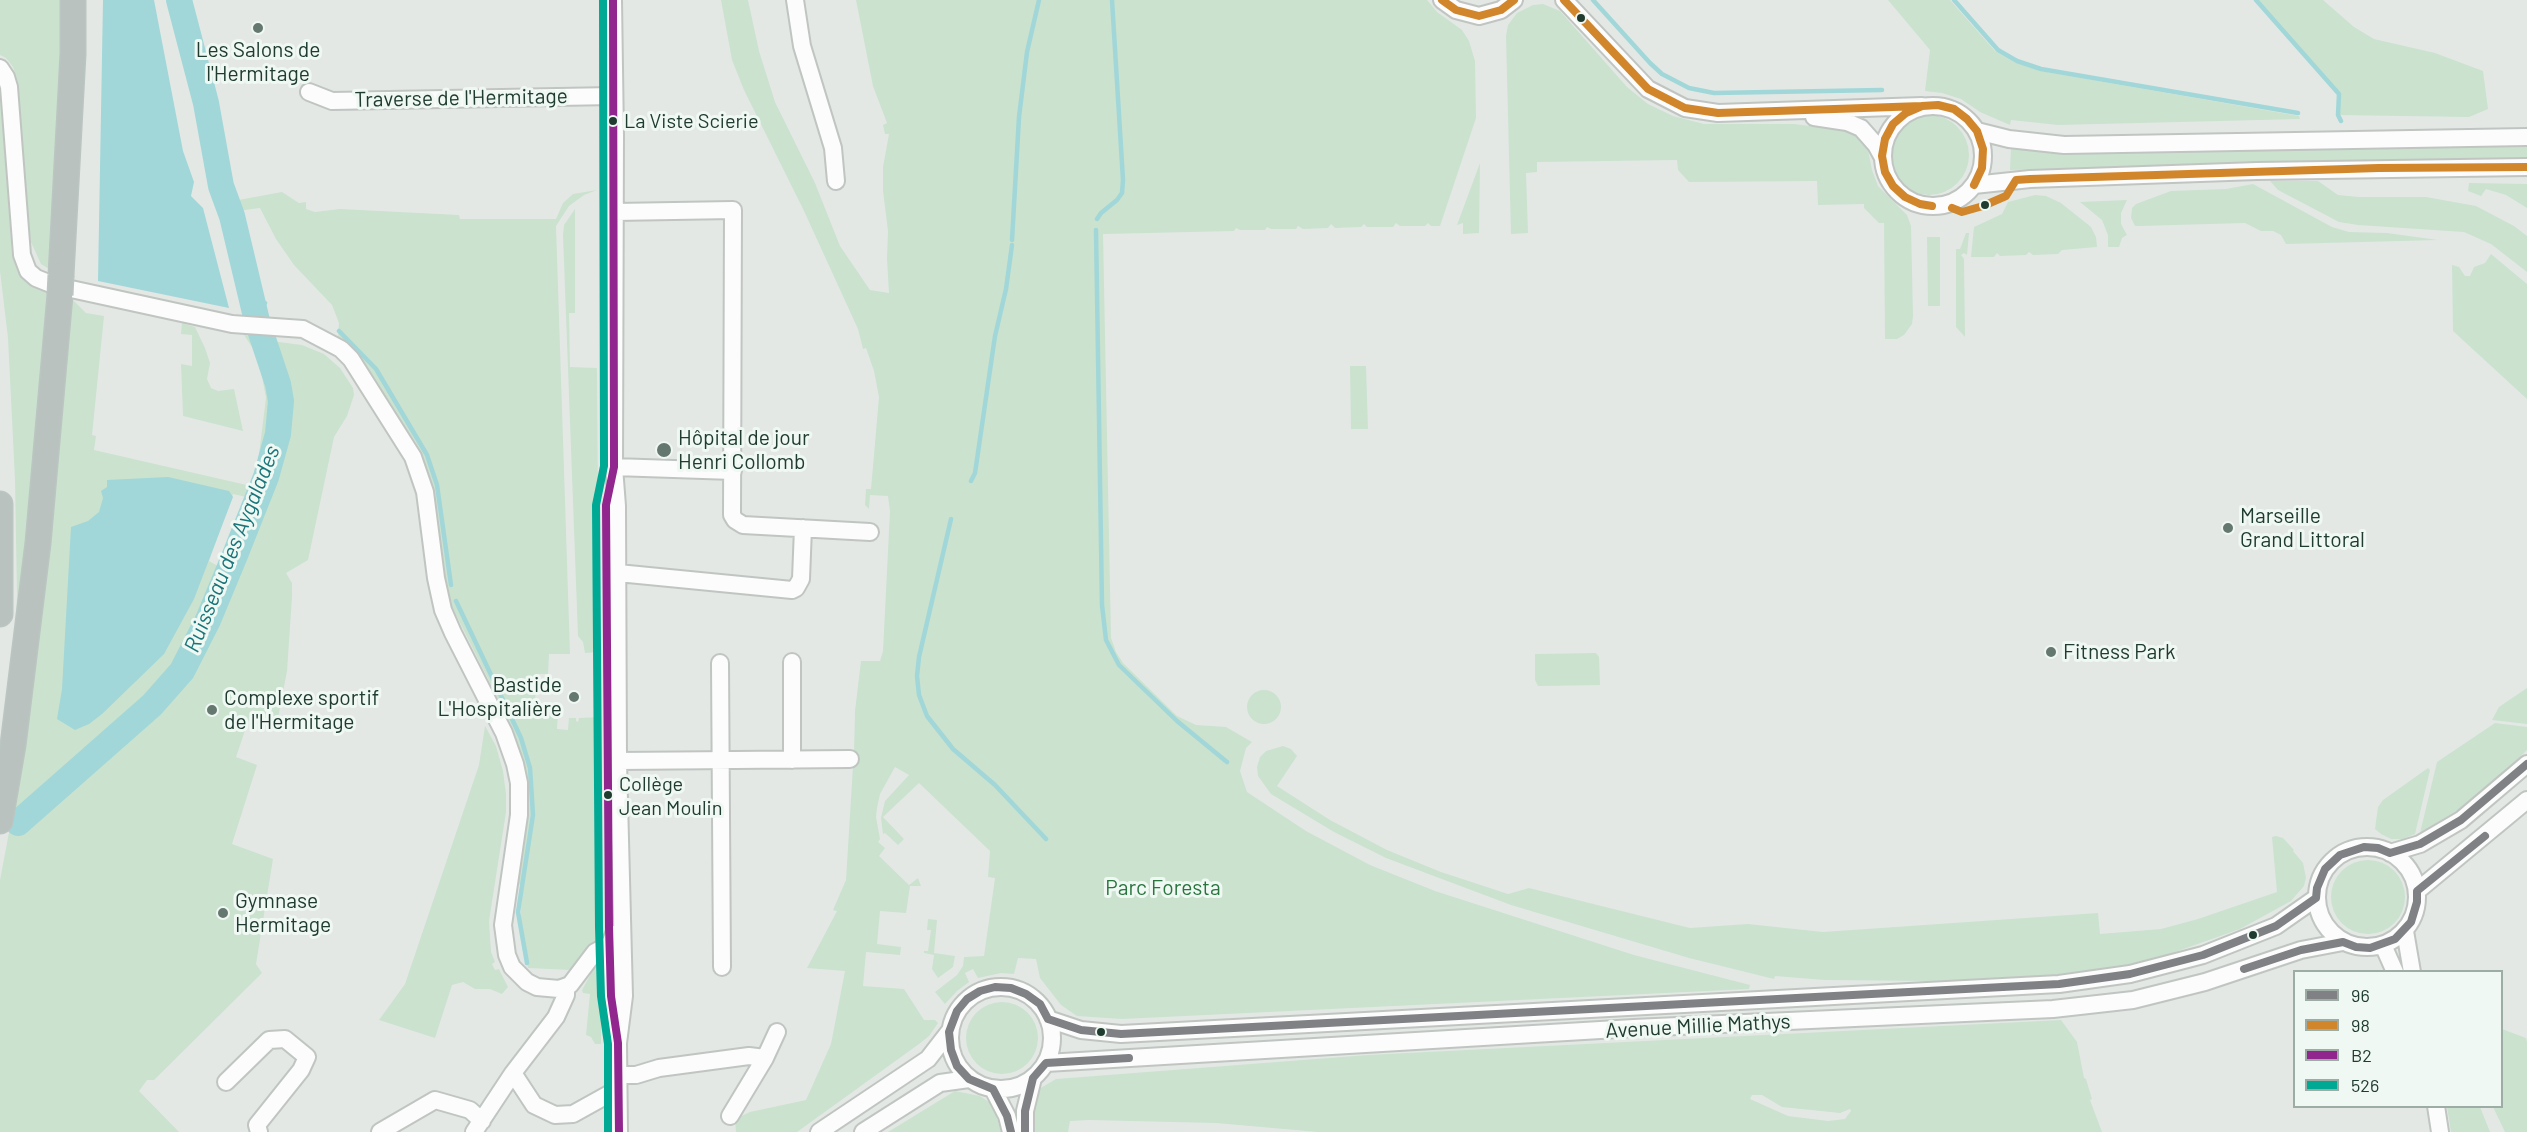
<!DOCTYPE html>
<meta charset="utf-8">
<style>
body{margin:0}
#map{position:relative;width:2527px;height:1132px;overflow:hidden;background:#e3e8e5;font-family:Barlow,sans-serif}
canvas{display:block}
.legend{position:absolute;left:2293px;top:970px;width:210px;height:138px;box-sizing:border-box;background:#f0f8f3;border:2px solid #9dada5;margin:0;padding:8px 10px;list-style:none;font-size:18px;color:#203c31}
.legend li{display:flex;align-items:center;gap:12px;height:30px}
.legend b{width:30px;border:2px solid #9dada5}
</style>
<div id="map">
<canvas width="2527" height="1132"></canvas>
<ul class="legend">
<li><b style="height:8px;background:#7f8185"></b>96</li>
<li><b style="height:8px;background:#d2862b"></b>98</li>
<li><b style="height:8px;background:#91268e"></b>B2</li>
<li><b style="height:8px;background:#00a994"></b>526</li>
</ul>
</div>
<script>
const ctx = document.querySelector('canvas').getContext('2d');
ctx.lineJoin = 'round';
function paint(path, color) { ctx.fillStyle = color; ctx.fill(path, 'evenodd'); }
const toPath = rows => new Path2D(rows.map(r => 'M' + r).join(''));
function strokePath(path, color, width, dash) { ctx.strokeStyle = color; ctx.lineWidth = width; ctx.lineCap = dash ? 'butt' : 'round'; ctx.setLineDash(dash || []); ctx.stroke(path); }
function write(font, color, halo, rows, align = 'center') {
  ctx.font = font + ' Barlow,sans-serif'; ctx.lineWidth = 6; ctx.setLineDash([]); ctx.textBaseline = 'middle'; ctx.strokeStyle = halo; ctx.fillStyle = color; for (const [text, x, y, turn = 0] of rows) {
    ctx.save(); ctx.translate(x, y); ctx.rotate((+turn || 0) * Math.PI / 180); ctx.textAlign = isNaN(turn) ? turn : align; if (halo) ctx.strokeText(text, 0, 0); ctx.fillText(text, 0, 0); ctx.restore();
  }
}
paint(toPath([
 [0,0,63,0,63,111,49,269,41,264,31,242,23,181,17,80,13,67,6,58,0,55],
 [721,0,748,0,759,51,775,102,815,183,840,246,870,290,889,293,887,259,888,231,883,191,883,167,889,134,885,134,883,125,887,123,873,86,856,0,1427,0,1437,12,1462,30,1469,41,1475,61,1476,118,1440,226,1431,226,1428,223,1425,226,1400,226,1396,223,1393,227,1367,227,1364,224,1361,227,1335,228,1331,224,1328,228,1303,229,1298,226,1296,229,1271,229,1267,227,1265,230,1240,230,1236,228,1234,231,1103,234,1111,638,1116,652,1123,663,1177,716,1196,725,1226,727,1252,742,1246,748,1240,771,1247,792,1306,831,1370,865,1435,891,1634,955,1750,985,1749,989,1122,1019,1077,1016,1061,1005,1040,978,1036,959,1018,958,1014,974,1001,973,978,978,973,969,965,973,969,982,957,991,945,1004,935,992,957,975,963,966,964,957,984,956,995,878,988,877,990,851,919,783,883,817,904,839,898,845,885,833,883,834,881,818,885,801,909,775,895,767,880,794,877,808,876,817,880,839,878,842,885,848,879,856,909,885,918,878,921,886,910,886,906,913,880,911,877,944,901,947,900,955,866,952,863,986,904,989,924,1020,935,1020,938,1023,929,1036,919,1044,797,1132,736,1132,735,1119,750,1112,806,1100,831,1044,845,971,807,968,837,911,833,910,846,880,853,766,856,764,856,754,854,754,855,711,861,661,880,661,883,651,890,511,888,496,870,495,869,509,865,505,866,489,871,489,879,397,874,371,866,348,863,349,858,329,804,211,744,90,732,60],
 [1888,0,1950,0,1995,51,2014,62,2041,71,2299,116,2300,119,2058,125,2011,120,2010,125,1980,112,1961,99,1942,93,1925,91,1930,50],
 [2256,0,2323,0,2354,27,2374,39,2435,53,2483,71,2488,109,2469,117,2338,115,2339,94],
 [1543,4,1560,11,1627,87,1648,104,1673,116,1704,124,1794,124,1834,129,1857,134,1866,140,1872,170,1878,186,1907,215,1911,226,1913,316,1912,324,1904,335,1897,339,1885,339,1884,223,1879,223,1864,208,1864,204,1818,205,1817,181,1689,182,1678,170,1677,160,1537,162,1537,172,1526,173,1528,233,1511,234,1506,36,1508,25,1517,13,1533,5],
 [0,82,12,255,17,270,25,280,35,286,51,288,45,383,15,642,17,595,15,480,8,338,0,271],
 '1889 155a40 40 0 1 1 80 0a40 40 0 1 1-80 0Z',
 [2527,145,2527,160,2010,170,2011,147,2087,153],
 [1480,163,1479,233,1463,234,1463,223,1457,225],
 [2270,181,2318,181,2338,195,2359,197,2426,197,2476,206,2514,226,2527,236,2527,272,2491,244,2464,232,2358,225,2339,222,2278,190],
 [2469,183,2527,184,2527,208,2506,195,2486,189,2481,196,2468,191],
 [2253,184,2332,227,2349,232,2387,233,2438,240,2286,244,2281,235,2273,231,2261,231,2245,223,2139,226,2135,226,2131,218,2132,208,2136,204,2171,191,2226,189],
 [597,190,584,195,569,206,556,226,570,654,549,654,548,674,536,674,535,708,558,711,557,729,568,730,569,718,576,718,576,721,578,722,579,718,600,717,601,934,571,970,528,968,520,927,522,887,518,883,528,805,524,761,508,719,449,601,429,477,416,443,359,358,338,338,339,323,332,305,294,265,276,239,260,208,237,211,233,201,282,192,299,203,306,202,306,209,315,212,340,209,459,215,460,219,556,219,563,203,573,194],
 [2035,195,2046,196,2061,203,2091,227,2096,237,2097,247,2062,250,2058,254,2033,255,2029,252,2026,255,2000,256,1997,253,1994,257,1971,257,1974,227,2002,214,2008,202],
 [2127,200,2121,213,2121,224,2127,235,2122,238,2119,247,2108,247,2108,235,2102,220,2080,202],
 [575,209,575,313,569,313,570,367,597,368,599,652,585,653,583,642,578,636,563,235,564,225],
 [1966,233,1969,233,1967,255,1964,253,1961,255,1964,259,1965,337,1956,327,1956,249,1960,249],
 [1927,237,1940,237,1940,306,1928,306],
 [2491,254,2527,284,2527,399,2453,331,2452,265,2459,267,2465,276,2470,276,2474,267,2485,263],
 [70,297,86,313,104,316,92,435,96,436,94,450,251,486,258,462,266,398,261,371,254,350,244,335,254,336,268,373,273,403,273,422,251,498,233,494,209,561,225,570,201,625,182,661,149,700,92,752,87,750,33,795,32,805,15,819,21,826,147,718,190,669,203,645,279,451,284,424,285,399,271,341,302,345,324,354,340,368,353,388,354,395,347,416,334,437,308,560,286,573,292,583,292,597,287,671,278,718,252,710,236,757,257,765,232,844,273,859,256,964,262,973,154,1080,147,1080,139,1091,179,1132,0,1132,0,880,18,785,47,564,60,433],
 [182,323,195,327,205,348,210,363,207,379,211,388,218,391,234,389,243,431,183,416,181,364,192,366,192,335,181,334],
 [1350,366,1366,366,1368,429,1351,429],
 [1596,653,1599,657,1600,685,1538,686,1535,680,1535,654],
 [2527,688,2527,724,2492,720,2499,707],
 '1247 707a17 17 0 1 1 34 0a17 17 0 1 1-34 0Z',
 [2495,723,2527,727,2527,750,2478,798,2420,833,2437,762],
 [485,726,496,746,503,771,506,794,506,812,489,921,491,952,495,962,492,964,495,970,499,969,508,987,502,994,490,989,475,989,463,982,452,985,435,1038,379,1020,405,984,479,765],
 [1283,746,1291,749,1297,756,1277,786,1330,820,1387,850,1441,872,1508,894,1529,888,1690,928,1748,924,1823,932,2098,913,2100,934,2161,929,2198,919,2277,892,2272,837,2276,836,2283,838,2294,850,2293,851,2303,863,2306,878,2304,886,2291,901,2240,929,2161,957,2117,967,2054,975,1937,981,1825,980,1775,976,1774,979,1689,958,1511,905,1386,858,1334,832,1271,794,1258,776,1257,767,1260,757,1266,751],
 [2428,768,2430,770,2415,834,2403,839,2391,839,2381,834,2375,829,2378,807,2383,800],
 '2331 897a37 37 0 1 1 74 0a37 37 0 1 1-74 0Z',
 [928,919,937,920,934,953,955,956,953,967,938,978,932,969,934,955,924,953,924,951,928,951,931,930,927,930],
 [595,966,601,968,601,1044,595,1044,591,1037,586,1035,590,994,583,993,582,990],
 '966 1038a36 36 0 1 1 72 0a36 36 0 1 1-72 0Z',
 [2061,1020,2077,1042,2084,1078,2086,1079,2092,1099,2090,1100,2102,1132,1318,1132,1216,1123,1089,1120,1070,1121,1068,1132,1033,1132,1032,1106,1039,1089,1056,1079,1368,1055],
 [1752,1095,1762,1095,1782,1107,1840,1113,1850,1109,1851,1111,1845,1119,1828,1121,1788,1116,1750,1099],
 [2502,1029,2526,1038,2527,1042,2527,1132,2505,1132,2493,1107,2502,1106],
 [955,1091,980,1096,989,1102,994,1108,1001,1132,888,1132],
 [2447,1107,2480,1107,2490,1132,2451,1132]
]), '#cbe2cf');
paint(toPath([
 [103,0,154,0,183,151,194,182,191,196,203,208,229,308,98,281],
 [168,477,229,491,233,497,194,599,164,654,102,714,89,724,75,730,57,719,62,689,71,527,88,521,99,512,103,498,101,491,107,487,107,480]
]), '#a1d7d8');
strokePath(toPath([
 [1593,0,1650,63,1662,74,1689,88,1714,93,1882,90],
 [1954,0,1998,50,2017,61,2041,69,2298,113],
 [2256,0,2339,94,2338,115,2341,121],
 [1097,219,1101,213,1117,200,1122,193,1123,180,1112,0],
 [1096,230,1102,605,1106,640,1119,665,1177,721,1227,762],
 [1012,240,1019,117,1027,52,1039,0],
 [252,298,265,303],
 [339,331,376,369,427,455,437,485,451,585],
 [971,481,975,473,995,336,1006,289,1012,245],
 [951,519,919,657,917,676,919,695,927,716,953,749,995,785,1046,839],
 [456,601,521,738,530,768,533,815,518,912,527,963]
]), '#a1d7d8', 4.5);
strokePath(toPath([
 [18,823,152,705,182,671,208,620,235,555,266,477,278,434,281,401,278,384,257,321,232,216,221,186,206,103,179,0]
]), '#a1d7d8', 26);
const minor = toPath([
 [613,0,615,135,614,467,617,506,618,761,624,996,618,1043],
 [795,0,802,46,833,148,836,181],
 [1442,0,1456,10,1479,16,1501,10,1514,0],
 [1564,0,1648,89,1685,108,1718,113,1922,106],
 [0,68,6,77,9,87,22,255,28,271,36,278,51,284],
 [309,92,332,101,614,96],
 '1883 156a50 50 0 1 1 100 0a50 50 0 1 1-100 0Z',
 [1814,117,1847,122,1861,128,1876,145,1882,156],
 [1977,131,2009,139,2064,145,2527,137],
 [1974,185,2030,179,2257,171,2527,167],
 [615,212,733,210,732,515,735,520,743,525,870,532],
 [71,289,232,324,303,329,341,349,351,359,413,457,425,492,436,578,443,610,453,633,504,733,515,764,519,783,519,815,503,925,507,955,512,967,527,982,537,987,559,989,570,985,595,952,610,944],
 [614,467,733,471],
 [618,573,792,590,796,588,801,579,803,528],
 [720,663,722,967],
 [792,760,792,662],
 [618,761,850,759],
 '2317 897a50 50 0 1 1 100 0a50 50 0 1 1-100 0Z',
 [2390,853,2420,844,2461,820,2527,764],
 [2417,891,2527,800],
 [2405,931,2412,972],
 [614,934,610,944,611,996,618,1043,619,1132],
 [2383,945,2395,972],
 '950 1038a51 51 0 1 1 102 0a51 51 0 1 1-102 0Z',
 [1048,1019,1081,1030,1121,1034,2059,984,2130,974,2203,955,2276,926,2316,898],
 [765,1058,777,1032],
 [1046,1063,1634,1028,2053,1009,2133,1000,2205,982,2301,950,2343,942],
 [513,1073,534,1105,555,1115,573,1114,618,1089],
 [618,1075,636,1075,659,1068,749,1056,765,1058,730,1116],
 [226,1082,269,1040,285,1039,307,1057,301,1070,257,1125,259,1132],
 [993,1089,1007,1116,1011,1132],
 [2436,1106,2440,1132],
 [380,1132,435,1100,470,1110,482,1121],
 [474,1132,513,1073,556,1017,566,995,566,987],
 [819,1132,928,1059,949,1032],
 [863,1132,940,1083,969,1079],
 [1025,1132,1025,1111,1033,1078]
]);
const highway = toPath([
 [61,275,73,54,73,0],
 [0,504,0,614],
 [0,821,13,745,38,543,60,295]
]);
strokePath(minor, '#c0c5c2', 20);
strokePath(highway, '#bbc5c1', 27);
strokePath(minor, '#fbfcfb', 16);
strokePath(highway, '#b9c2bf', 24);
const highwayBridge = toPath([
 [60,295,61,275]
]);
strokePath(highwayBridge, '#bbc5c1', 27, []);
strokePath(highwayBridge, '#b9c2bf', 24);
strokePath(toPath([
 [2244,969,2301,950,2343,942,2356,947,2370,948,2395,939,2411,922,2417,902,2417,891,2485,836],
 [1011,1132,1007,1116,993,1089,969,1079,957,1066,951,1050,949,1032,957,1011,967,999,980,991,995,987,1011,988,1026,994,1040,1004,1048,1019,1081,1030,1121,1034,2059,984,2130,974,2203,955,2276,926,2316,898,2317,888,2325,869,2340,855,2364,847,2378,848,2390,853,2420,844,2461,820,2527,764],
 [1025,1132,1025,1111,1033,1078,1046,1063,1129,1058]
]), '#7f8185', 8);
strokePath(toPath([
 [1442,0,1456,10,1479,16,1501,10,1514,0],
 [1564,0,1648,89,1685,108,1718,113,1922,106],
 [1932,206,1920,204,1905,197,1893,186,1885,172,1882,156,1885,139,1893,124,1906,113,1922,106,1938,105,1954,109,1967,119,1977,131,1983,149,1982,168,1974,185],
 [1952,208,1962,212,1983,206,2006,196,2016,180,2030,179,2378,168,2527,167]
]), '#d2862b', 8);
strokePath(toPath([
 [613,0,614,467,606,505,609,927,611,996,618,1043,619,1132]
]), '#91268e', 8);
strokePath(toPath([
 [603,0,604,466,596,505,599,927,601,996,608,1044,608,1132]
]), '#00a994', 8);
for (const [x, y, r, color] of [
 [1581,18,5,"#203c31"],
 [258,28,6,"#647870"],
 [613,121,5,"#203c31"],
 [1985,205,5,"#203c31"],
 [664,450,8,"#647870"],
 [2228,528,6,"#647870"],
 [2051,652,6,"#647870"],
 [574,697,6,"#647870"],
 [212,710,6,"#647870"],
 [608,795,5,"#203c31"],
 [223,913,6,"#647870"],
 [2253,935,5,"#203c31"],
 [1101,1032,5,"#203c31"]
]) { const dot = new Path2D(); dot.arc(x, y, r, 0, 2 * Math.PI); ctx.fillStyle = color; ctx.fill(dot); strokePath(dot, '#f0f8f3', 2); }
write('20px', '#203c31', '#f0f8f3', [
 ["La Viste Scierie",624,121],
 ["Collège",619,784],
 ["Jean Moulin",619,808]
], 'left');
write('21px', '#203c31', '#f0f8f3', [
 ["Les Salons de",258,50,"center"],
 ["l'Hermitage",258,74,"center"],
 ["Hôpital de jour",678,438],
 ["Henri Collomb",678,462],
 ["Marseille",2240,516],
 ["Grand Littoral",2240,540],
 ["Fitness Park",2063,652],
 ["Bastide",562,685,"right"],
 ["L'Hospitalière",562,709,"right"],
 ["Complexe sportif",224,698],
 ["de l'Hermitage",224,722],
 ["Gymnase",235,901],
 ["Hermitage",235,925]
], 'left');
write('21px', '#203c31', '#f0f8f3', [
 ["Traverse de l'Hermitage",461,98,-1],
 ["Avenue Millie Mathys",1698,1026,-3]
]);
write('21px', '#28753d', '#f0f8f3', [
 ["Parc Foresta",1163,888]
]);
write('italic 22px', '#18757a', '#f0f8f3', [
 ["Ruisseau des Aygalades",232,549,-68]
]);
</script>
